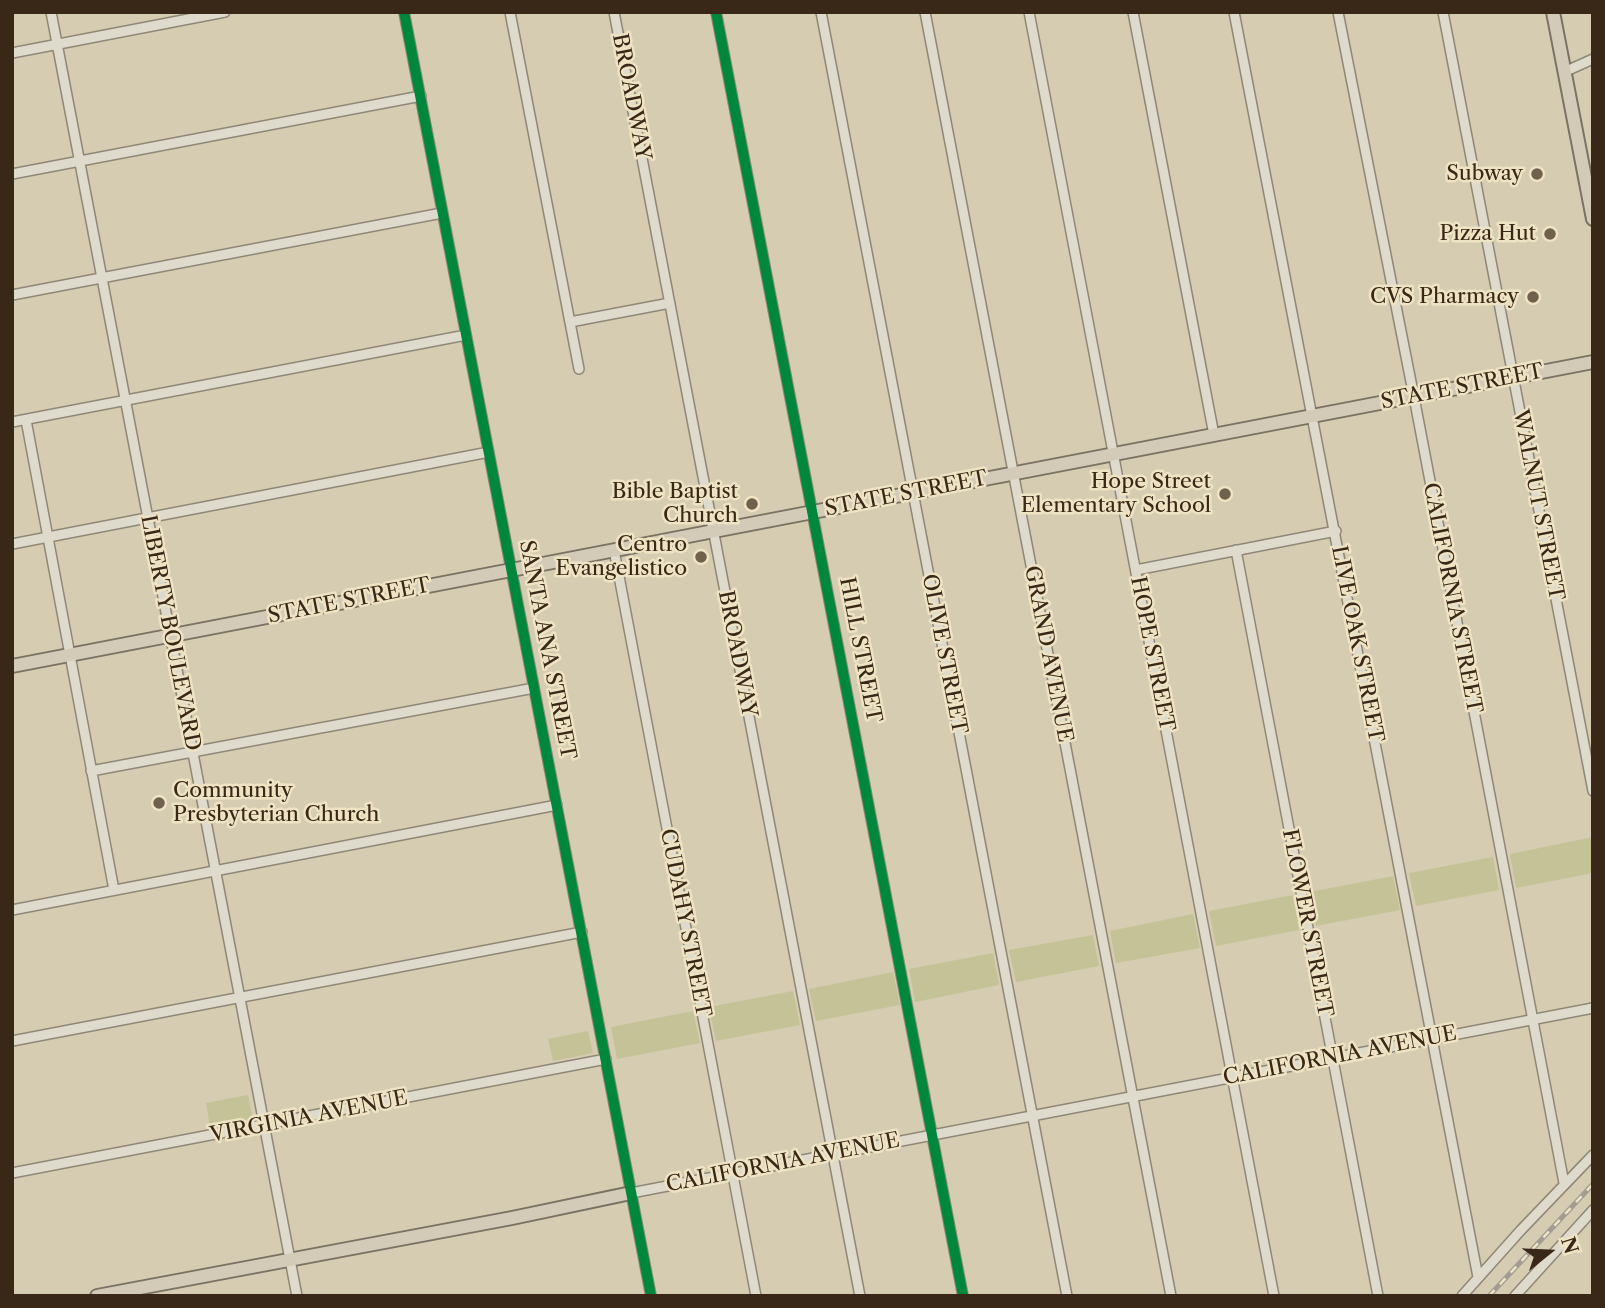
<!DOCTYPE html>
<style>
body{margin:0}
#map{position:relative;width:1605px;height:1308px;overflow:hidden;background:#d6ccb1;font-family:"Libre Caslon Text",serif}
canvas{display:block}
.frame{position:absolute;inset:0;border:14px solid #392717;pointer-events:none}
.north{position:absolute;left:1514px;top:1217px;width:70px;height:70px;-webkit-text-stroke:5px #eee3c3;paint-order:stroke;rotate:72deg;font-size:19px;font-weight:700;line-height:28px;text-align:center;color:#392717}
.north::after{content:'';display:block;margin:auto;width:24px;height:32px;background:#392717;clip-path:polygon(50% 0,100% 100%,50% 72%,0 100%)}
</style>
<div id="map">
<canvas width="1605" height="1308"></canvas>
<div class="frame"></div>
<div class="north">N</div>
</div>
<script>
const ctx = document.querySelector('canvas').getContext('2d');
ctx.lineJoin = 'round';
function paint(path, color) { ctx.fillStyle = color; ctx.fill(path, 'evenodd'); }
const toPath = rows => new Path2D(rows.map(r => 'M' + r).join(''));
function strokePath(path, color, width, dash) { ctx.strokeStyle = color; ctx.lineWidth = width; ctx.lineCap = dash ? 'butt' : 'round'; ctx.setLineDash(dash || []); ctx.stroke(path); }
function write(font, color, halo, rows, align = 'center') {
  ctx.font = font + ' "Libre Caslon Text",serif'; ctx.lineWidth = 5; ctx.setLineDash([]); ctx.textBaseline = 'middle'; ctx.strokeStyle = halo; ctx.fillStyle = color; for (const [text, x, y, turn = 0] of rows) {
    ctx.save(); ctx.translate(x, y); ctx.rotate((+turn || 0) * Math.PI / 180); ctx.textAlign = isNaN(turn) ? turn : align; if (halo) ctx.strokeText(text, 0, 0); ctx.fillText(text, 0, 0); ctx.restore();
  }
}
paint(toPath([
 [1593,837,1593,873,1516,888,1510,854],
 [1493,857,1499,890,1416,906,1409,873],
 [1393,876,1400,910,1316,926,1310,892],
 [1293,895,1299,930,1216,946,1209,911],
 [1193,914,1200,948,1116,963,1110,931],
 [1093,935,1099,966,1016,982,1009,950],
 [993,953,999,985,915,1002,909,969],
 [893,972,900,1005,816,1021,809,989],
 [793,991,800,1025,716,1041,709,1007],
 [693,1011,700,1043,617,1059,611,1027],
 [588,1031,593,1053,553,1061,548,1039],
 [248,1095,253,1119,210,1127,206,1103]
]), '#c4c398');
const minor = toPath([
 [51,12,297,1296],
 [404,12,651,1296],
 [510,12,579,369],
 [614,12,860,1296],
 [716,12,963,1296],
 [821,12,1067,1296],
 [925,12,1171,1296],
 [1029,12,1274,1296],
 [1133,12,1214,435],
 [1234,12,1478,1277],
 [1338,12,1414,397,1564,1183],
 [1443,12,1593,791],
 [12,53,225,12],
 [1564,72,1593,59],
 [12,174,421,96],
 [12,295,442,213],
 [570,322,670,303],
 [26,420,114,890],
 [12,422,466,335],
 [12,544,489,452],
 [614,550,756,1296],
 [1236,550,1378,1296],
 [1136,570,1336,531],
 [91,771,534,688],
 [12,910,557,805],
 [12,1041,582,932],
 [12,1173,606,1059],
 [631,1193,1593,1008],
 [1462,1296,1521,1230,1593,1155],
 [1515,1296,1593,1210]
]);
const major = toPath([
 [1553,12,1593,219],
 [12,666,1593,362],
 [97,1296,512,1218,631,1193]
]);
strokePath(minor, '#908877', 12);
strokePath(major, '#7a7262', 16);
strokePath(minor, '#dedacc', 9);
strokePath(major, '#d3cab8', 12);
const rail = toPath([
 [1489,1296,1593,1184]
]);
strokePath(rail, '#a29c91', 5);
strokePath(rail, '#eee3c3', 2.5, [8]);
strokePath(toPath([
 [404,12,651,1296],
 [716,12,963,1296]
]), '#00873e', 10);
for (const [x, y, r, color] of [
 [1537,174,7,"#70614d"],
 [1550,234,7,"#70614d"],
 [1533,297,7,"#70614d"],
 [1225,494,7,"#70614d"],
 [752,504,7,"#70614d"],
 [701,557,7,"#70614d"],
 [159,803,7,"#70614d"]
]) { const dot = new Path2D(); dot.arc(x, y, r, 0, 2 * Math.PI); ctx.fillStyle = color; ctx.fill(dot); strokePath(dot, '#eee3c3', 2.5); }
write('21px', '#392717', '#eee3c3', [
 ["BROADWAY",631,97,79],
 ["STATE STREET",1462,387,-11],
 ["STATE STREET",906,494,-11],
 ["WALNUT STREET",1538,505,79],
 ["CALIFORNIA STREET",1452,598,79],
 ["STATE STREET",349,601,-11],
 ["LIBERTY BOULEVARD",170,633,79],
 ["LIVE OAK STREET",1357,644,79],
 ["SANTA ANA STREET",547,650,79],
 ["HILL STREET",860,650,79],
 ["BROADWAY",737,654,79],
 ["OLIVE STREET",944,654,79],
 ["GRAND AVENUE",1048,654,79],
 ["HOPE STREET",1152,654,79],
 ["CUDAHY STREET",685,923,79],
 ["FLOWER STREET",1307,923,79],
 ["CALIFORNIA AVENUE",1340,1056,-11],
 ["VIRGINIA AVENUE",309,1117,-11],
 ["CALIFORNIA AVENUE",783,1163,-11]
]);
write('21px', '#392717', '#eee3c3', [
 ["Subway",1523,174],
 ["Pizza Hut",1536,234],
 ["CVS Pharmacy",1519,297],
 ["Hope Street",1211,482],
 ["Elementary School",1211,506],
 ["Bible Baptist",738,492],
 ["Church",738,516],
 ["Centro",687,545],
 ["Evangelistico",687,569],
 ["Community",173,791,"left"],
 ["Presbyterian Church",173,815,"left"]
], 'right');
</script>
